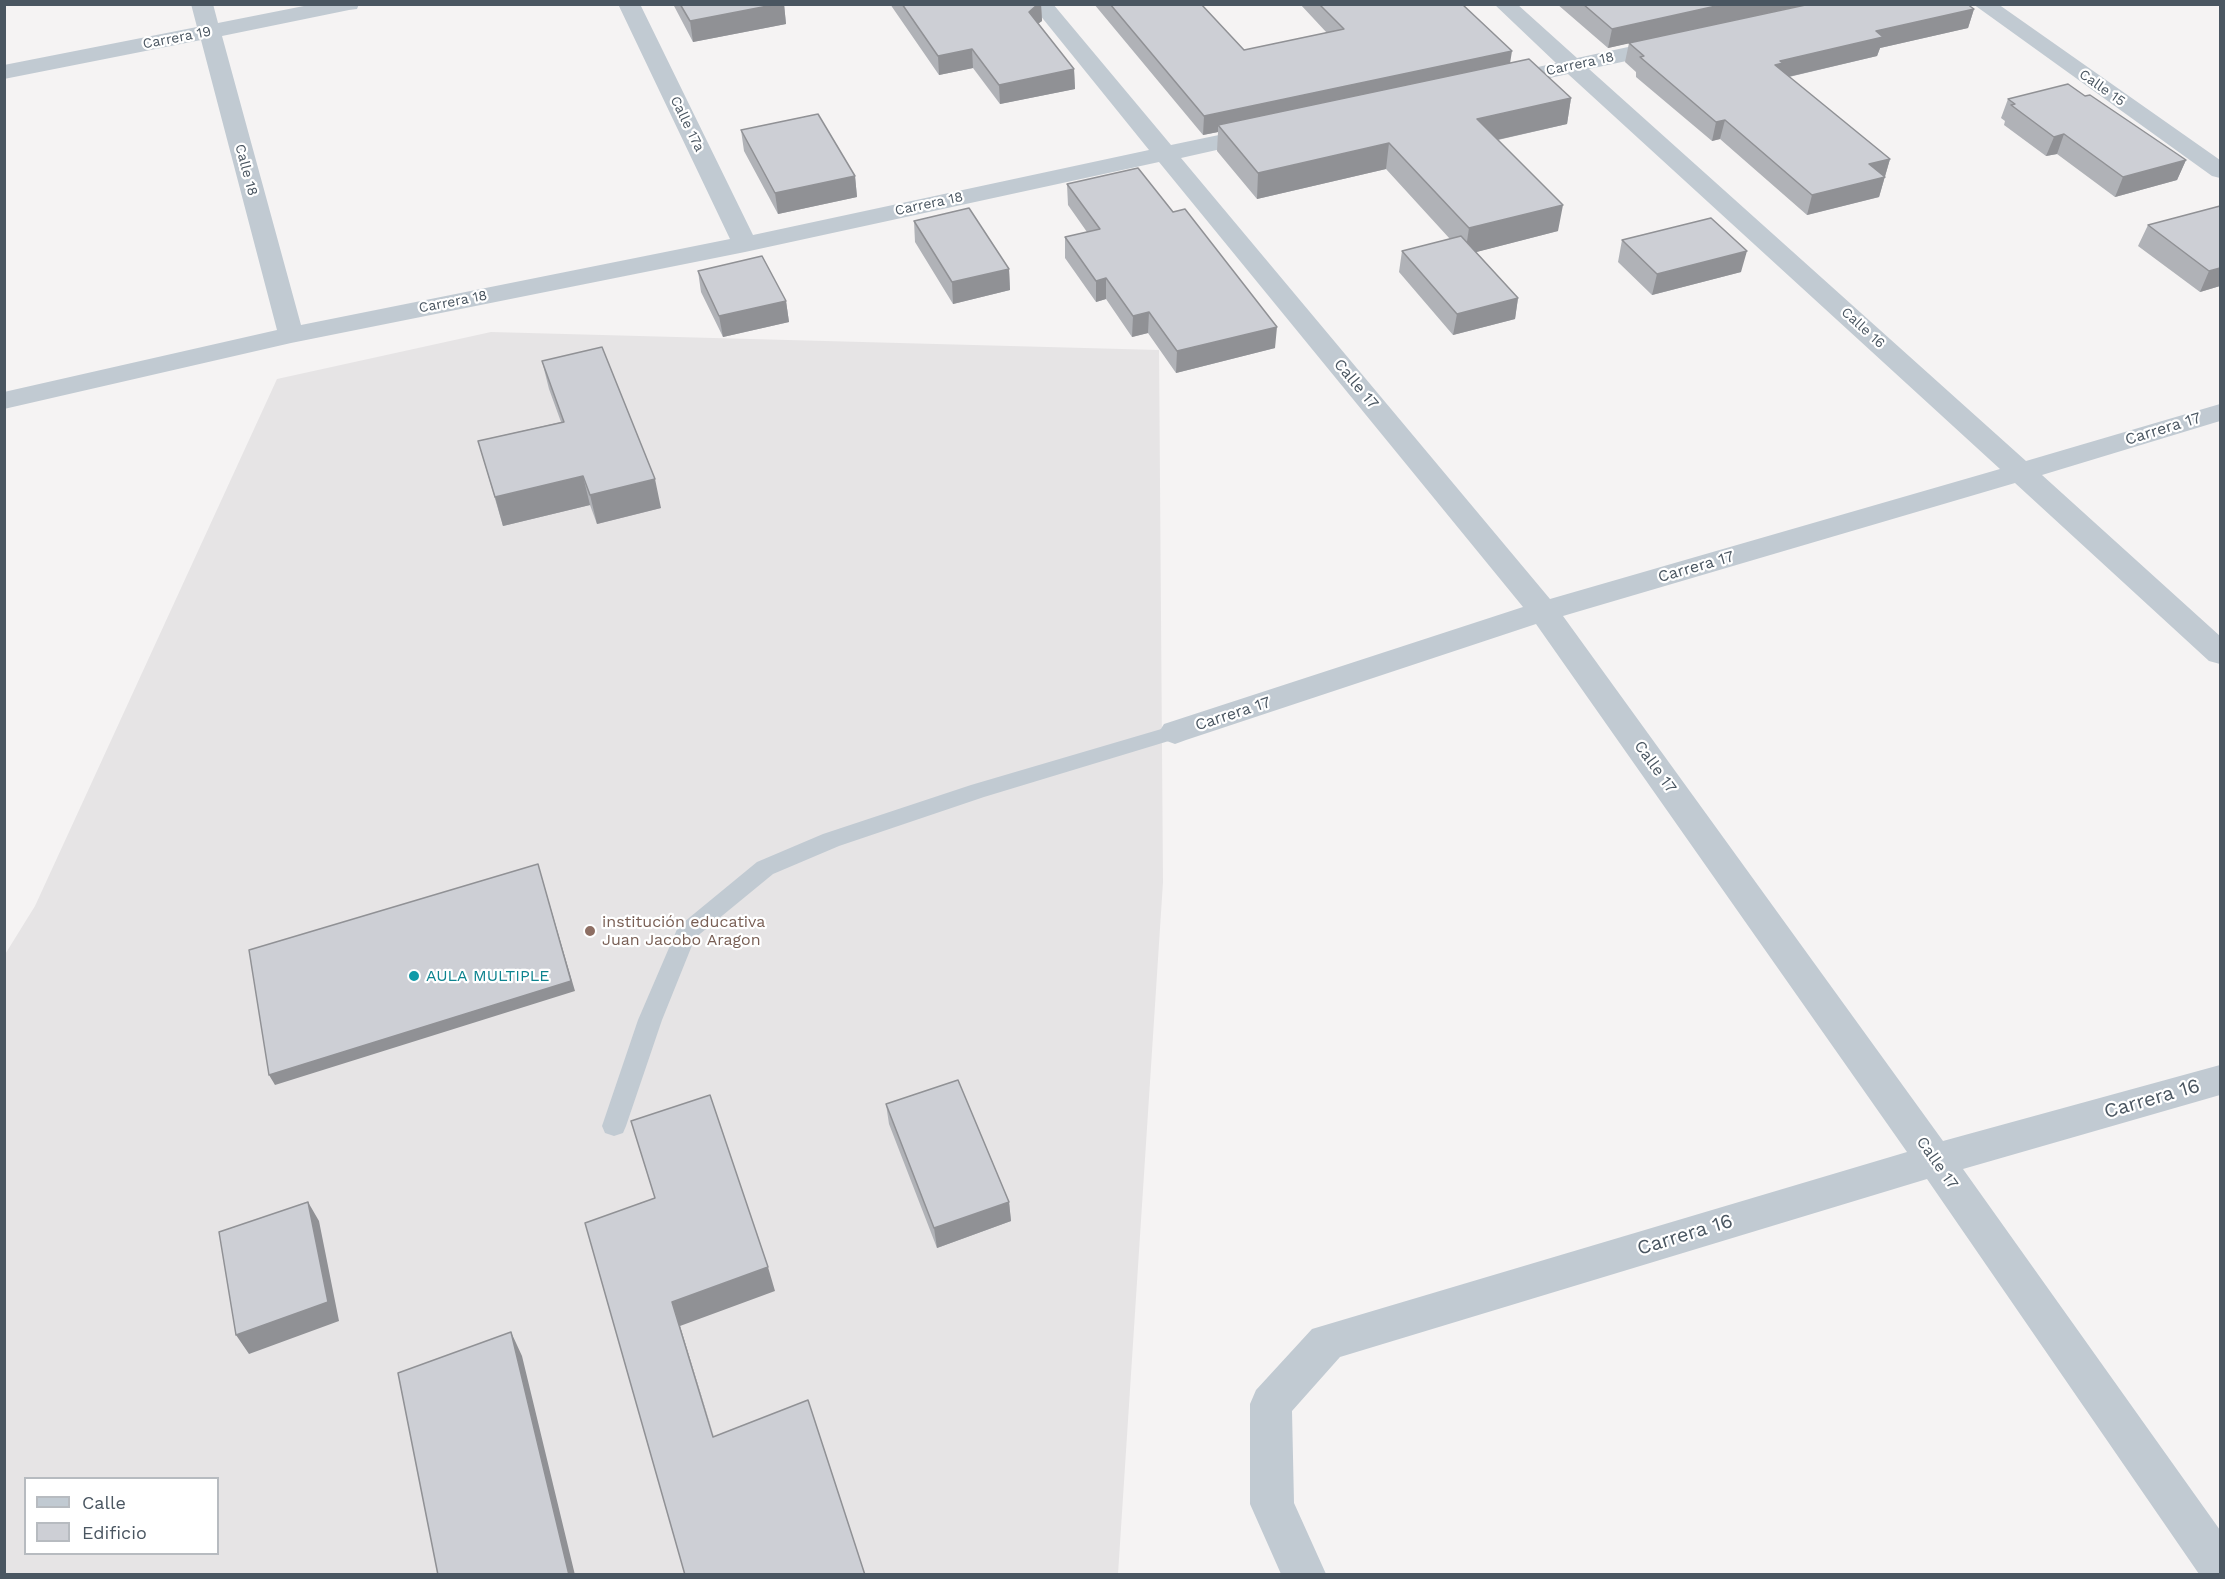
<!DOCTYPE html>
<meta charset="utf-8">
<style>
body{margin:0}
#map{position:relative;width:2225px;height:1579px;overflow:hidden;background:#f5f3f3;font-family:"Work Sans",sans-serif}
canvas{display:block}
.frame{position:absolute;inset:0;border:6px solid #4a5661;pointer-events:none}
.legend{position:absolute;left:24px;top:1477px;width:195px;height:78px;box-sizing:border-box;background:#fff;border:2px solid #b7bbc0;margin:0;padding:8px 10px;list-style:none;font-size:18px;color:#4a5661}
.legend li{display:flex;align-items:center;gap:12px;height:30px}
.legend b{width:30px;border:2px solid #b7bbc0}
</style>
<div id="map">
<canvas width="2225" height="1579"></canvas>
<div class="frame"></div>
<ul class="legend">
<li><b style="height:8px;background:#c1cad2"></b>Calle</li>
<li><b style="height:16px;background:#cdcfd5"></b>Edificio</li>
</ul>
</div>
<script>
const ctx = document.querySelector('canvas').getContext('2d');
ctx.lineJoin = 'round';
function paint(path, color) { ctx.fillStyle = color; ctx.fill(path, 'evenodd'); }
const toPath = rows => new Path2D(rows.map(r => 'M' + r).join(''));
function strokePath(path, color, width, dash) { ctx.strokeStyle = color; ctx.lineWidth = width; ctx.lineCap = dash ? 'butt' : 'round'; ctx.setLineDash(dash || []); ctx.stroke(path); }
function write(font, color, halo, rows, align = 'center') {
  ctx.font = font + ' "Work Sans",sans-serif'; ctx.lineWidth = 4.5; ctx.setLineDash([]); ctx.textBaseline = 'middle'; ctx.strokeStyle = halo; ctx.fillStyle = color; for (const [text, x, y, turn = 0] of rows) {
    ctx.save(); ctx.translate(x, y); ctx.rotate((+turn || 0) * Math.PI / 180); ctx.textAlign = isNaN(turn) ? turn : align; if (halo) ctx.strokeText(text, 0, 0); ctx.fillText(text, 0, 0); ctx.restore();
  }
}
paint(toPath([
 [491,332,1159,350,1163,882,1118,1574,5,1574,4,956,35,906,277,379],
 [26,1478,218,1478,218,1554,26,1554]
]), '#e6e4e5');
paint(toPath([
 [1175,725,1182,727,1185,732,1182,737,984,797,839,846,773,874,695,938,662,1020,626,1126,623,1133,614,1136,605,1133,602,1126,638,1020,678,927,757,862,823,834,971,785,1175,725]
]), '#c1cad2');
paint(toPath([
 [191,4,213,4,218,23,314,4,359,4,357,9,349,10,222,36,301,325,730,239,618,4,640,4,753,235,1149,150,1031,4,1053,4,1171,145,1262,126,1270,128,1274,133,1270,138,1181,158,1550,599,2000,469,1568,74,1500,89,1492,87,1489,82,1492,77,1556,63,1494,4,1517,4,1577,58,1670,38,1678,40,1681,45,1678,50,1589,69,2026,461,2220,404,2220,421,2042,475,2220,636,2220,664,2209,661,2015,483,1563,616,1943,1141,2220,1065,2220,1095,1963,1169,2220,1530,2220,1574,2199,1574,1927,1179,1340,1357,1292,1411,1294,1503,1326,1574,1281,1574,1250,1504,1250,1404,1256,1390,1312,1329,1907,1152,1536,624,1186,740,1175,744,1164,740,1159,732,1164,724,1523,607,1159,162,745,252,291,343,4,409,4,392,277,330,201,40,4,79,4,65,197,27,191,4],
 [1973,4,1998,4,2220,160,2220,178,2212,176,1973,4]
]), '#c1cad2');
paint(toPath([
 [673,4,784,4,786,24,693,42],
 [890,4,1041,4,1042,21,1038,23,1074,69,1075,89,1000,104,973,68,939,75],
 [1094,4,1201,4,1244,50,1327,33,1300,4,1462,4,1510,63,1571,98,1567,124,1498,140,1558,231,1476,252,1518,298,1515,319,1453,335,1399,272,1402,251,1450,239,1386,169,1257,199,1217,151,1218,132,1203,135],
 [1557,4,1808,4,1974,9,1968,28,1880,48,1877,56,1789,77,1890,159,1879,197,1807,215,1720,139,1712,141,1636,77,1636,72,1625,62,1629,43,1608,48],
 [2085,96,2186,160,2177,180,2115,197,2057,154,2046,156,2004,125,2005,121,2001,118,2008,99],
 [741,130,855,176,857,197,778,214,744,151],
 [1067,184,1275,348,1176,373,1148,333,1132,337,1106,299,1096,302,1065,258,1065,237,1087,232,1068,205],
 [2220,206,2220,286,2200,292,2138,246,2148,225],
 [914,221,1009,269,1010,290,953,304,915,242],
 [1622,240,1741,272,1652,295,1618,262],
 [698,271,786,301,789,322,723,337,701,292],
 [542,361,661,508,597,524,590,505,503,526,478,441,561,422,549,389],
 [886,1104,1009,1202,1011,1221,937,1248,889,1124]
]), '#b0b2b7');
paint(toPath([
 [778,4,784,4,786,24,693,42,690,21],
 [1038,4,1041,4,1042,21,1030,30,1029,12],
 [1725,4,1808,4,1608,48,1612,29],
 [1974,9,1968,28,1880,48,1877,56,1779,79,1775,65,1780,61,1876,31],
 [972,49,973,68,939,75,938,56],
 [1512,51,1509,70,1218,125,1218,132,1203,135,1204,116],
 [1074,69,1075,89,1000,104,999,85],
 [1571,98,1567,124,1474,145,1477,119],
 [1725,120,1720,139,1712,141,1716,122],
 [2064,134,2057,154,2046,156,2054,137],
 [1389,143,1386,169,1257,199,1258,173],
 [1890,159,1879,197,1807,215,1812,195,1869,164],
 [2186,160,2177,180,2115,197,2123,177],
 [855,176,857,197,778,214,775,193],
 [1563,205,1558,231,1465,255,1469,228],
 [1747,251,1741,272,1652,295,1657,274],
 [2220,268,2220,286,2200,292,2209,271],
 [1009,269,1010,290,953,304,952,282],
 [1106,278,1106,299,1096,302,1096,281],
 [1518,298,1515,319,1453,335,1457,314],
 [786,301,789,322,723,337,719,316],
 [1149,312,1148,333,1132,337,1133,316],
 [1277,327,1275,348,1176,373,1177,351],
 [583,476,590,505,503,526,495,497],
 [655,479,661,508,597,524,590,495],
 [541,875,575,991,275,1085,269,1075],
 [308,1202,319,1221,339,1321,249,1354,236,1335],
 [1009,1202,1011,1221,937,1248,934,1228],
 [768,1267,775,1291,680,1326,721,1460,672,1302],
 [511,1332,522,1356,575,1575,569,1575]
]), '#909195');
const building = toPath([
 [680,4,778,4,690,21,680,4],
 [902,4,1038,4,1029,12,1074,69,999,85,972,49,938,56,902,4],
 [1110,4,1201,4,1244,50,1344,29,1319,4,1462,4,1512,51,1204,116,1110,4],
 [1583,4,1725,4,1612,29,1583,4],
 [1810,4,1967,4,1974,9,1876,31,1883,37,1780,61,1783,63,1775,65,1890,159,1869,164,1885,177,1812,195,1725,120,1716,122,1640,57,1644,56,1629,43,1810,4],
 [1529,59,1571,98,1477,119,1563,205,1469,228,1389,143,1258,173,1218,125,1529,59],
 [2068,84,2085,96,2090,95,2186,160,2123,177,2064,134,2054,137,2011,105,2015,104,2008,99,2068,84],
 [818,114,855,176,775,193,741,130,818,114],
 [1138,168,1173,212,1185,209,1277,327,1177,351,1149,312,1133,316,1106,278,1096,281,1065,237,1100,229,1067,184,1138,168],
 [2220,206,2220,268,2209,271,2148,225,2220,206],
 [969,208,1009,269,952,282,914,221,969,208],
 [1711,218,1747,251,1657,274,1622,240,1711,218],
 [1461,236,1518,298,1457,314,1402,251,1461,236],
 [762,256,786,301,719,316,698,271,762,256],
 [602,347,655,479,590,495,583,476,495,497,478,441,564,422,542,361,602,347],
 [538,864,571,981,269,1075,249,950,538,864],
 [958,1080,1009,1202,934,1228,886,1104,958,1080],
 [710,1095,768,1267,672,1302,713,1437,808,1400,865,1575,685,1575,585,1223,655,1198,631,1121,710,1095],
 [308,1202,328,1302,236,1335,219,1232,308,1202],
 [511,1332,569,1575,438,1575,398,1373,511,1332]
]);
paint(building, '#cdcfd5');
strokePath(building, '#909195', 1.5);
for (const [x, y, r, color] of [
 [590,931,6,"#8d6e63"],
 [414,976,6,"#0f9aa8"]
]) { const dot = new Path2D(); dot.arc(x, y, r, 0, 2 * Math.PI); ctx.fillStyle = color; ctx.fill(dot); strokePath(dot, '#fff', 2); }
write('14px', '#4a5661', '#fff', [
 ["Carrera 19",177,38,-11],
 ["Carrera 18",1580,64,-12],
 ["Calle 15",2102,88,35],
 ["Calle 17a",687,124,64],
 ["Calle 18",246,170,75],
 ["Carrera 18",929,204,-12],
 ["Carrera 18",453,302,-11],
 ["Calle 16",1863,328,42]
]);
write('16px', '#4a5661', '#fff', [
 ["Calle 17",1356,384,50],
 ["Carrera 17",2163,429,-17],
 ["Carrera 17",1696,567,-16],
 ["Carrera 17",1233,714,-18],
 ["Calle 17",1655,767,54],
 ["Calle 17",1937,1163,55]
]);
write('16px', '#785e54', '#fff', [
 ["institución educativa",602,922],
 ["Juan Jacobo Aragon",602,940]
], 'left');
write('16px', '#0d838f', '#fff', [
 ["AULA MULTIPLE",426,976]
], 'left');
write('20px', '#4a5661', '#fff', [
 ["Carrera 16",2152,1099,-16],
 ["Carrera 16",1685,1235,-17]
]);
</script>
